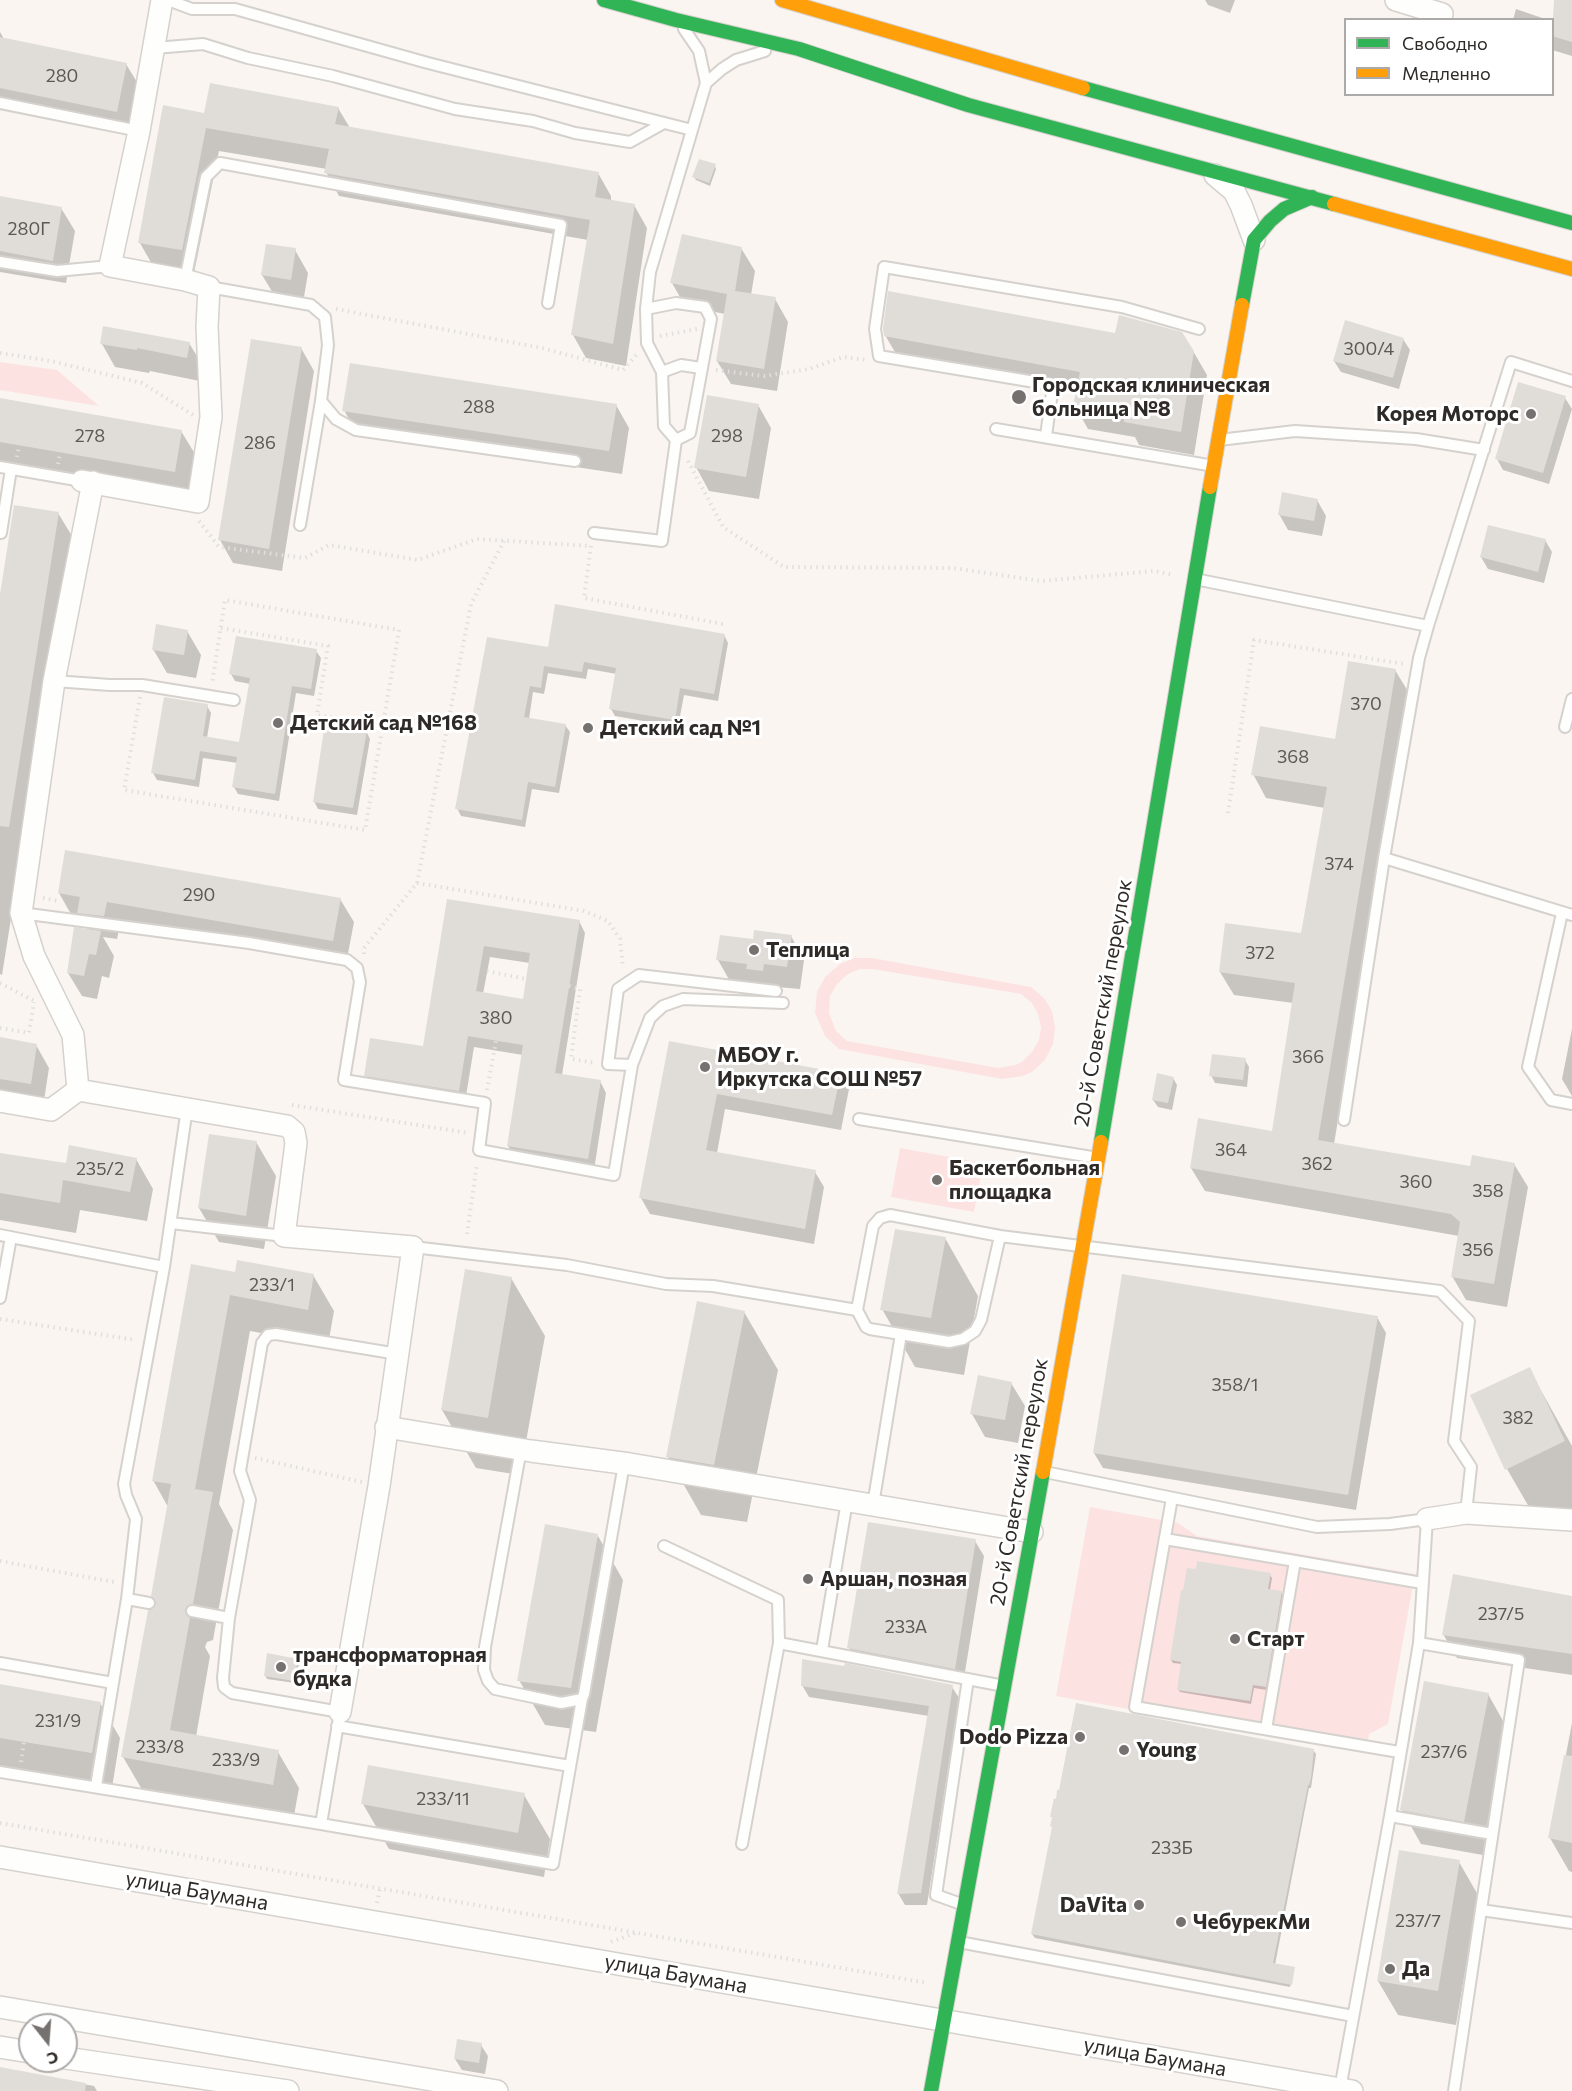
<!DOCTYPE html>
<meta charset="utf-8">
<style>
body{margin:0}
#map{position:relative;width:1572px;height:2091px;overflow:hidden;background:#faf5f1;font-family:Commissioner,sans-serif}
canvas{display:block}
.legend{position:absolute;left:1344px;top:18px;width:210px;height:78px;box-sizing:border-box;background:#fff;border:2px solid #abaaa9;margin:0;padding:8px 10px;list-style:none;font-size:18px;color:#2e2a27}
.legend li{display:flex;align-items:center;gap:12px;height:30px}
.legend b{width:30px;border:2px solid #abaaa9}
.north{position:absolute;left:18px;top:2013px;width:60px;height:60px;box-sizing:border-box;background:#fff;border:2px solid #abaaa9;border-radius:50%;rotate:163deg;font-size:16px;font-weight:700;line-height:24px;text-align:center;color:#2e2a27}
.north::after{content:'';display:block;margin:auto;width:21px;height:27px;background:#75716e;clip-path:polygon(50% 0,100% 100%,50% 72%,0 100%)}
</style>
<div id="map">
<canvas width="1572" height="2091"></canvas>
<ul class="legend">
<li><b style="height:8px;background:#30b455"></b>Свободно</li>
<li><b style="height:8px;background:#ff9f0a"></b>Медленно</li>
</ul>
<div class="north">С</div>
</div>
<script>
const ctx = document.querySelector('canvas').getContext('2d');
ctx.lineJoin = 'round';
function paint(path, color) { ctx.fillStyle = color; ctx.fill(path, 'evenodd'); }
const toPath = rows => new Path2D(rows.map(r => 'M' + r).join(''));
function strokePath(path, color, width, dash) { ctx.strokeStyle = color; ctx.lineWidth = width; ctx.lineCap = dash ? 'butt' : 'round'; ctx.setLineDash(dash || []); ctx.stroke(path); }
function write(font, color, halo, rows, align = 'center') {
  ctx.font = font + ' Commissioner,sans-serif'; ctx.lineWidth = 6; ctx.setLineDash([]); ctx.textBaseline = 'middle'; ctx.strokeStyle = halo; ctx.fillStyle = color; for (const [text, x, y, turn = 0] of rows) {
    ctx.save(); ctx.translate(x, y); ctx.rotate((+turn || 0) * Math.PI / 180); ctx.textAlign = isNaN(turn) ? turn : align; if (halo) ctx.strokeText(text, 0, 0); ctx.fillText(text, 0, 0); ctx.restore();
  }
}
paint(toPath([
 [0,362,57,370,99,406,0,390],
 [855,958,872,958,1031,987,1044,998,1052,1011,1055,1028,1053,1044,1045,1060,1032,1072,1023,1076,1002,1079,839,1049,825,1036,815,1013,817,992,825,977,840,964],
 [860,969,873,969,1021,994,1032,1003,1038,1014,1041,1027,1039,1040,1032,1052,1022,1062,1015,1065,998,1068,847,1041,836,1031,829,1013,830,996,837,984,848,974],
 [900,1148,983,1163,974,1212,891,1197],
 [1090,1507,1178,1523,1197,1536,1415,1574,1388,1724,1369,1734,1366,1752,1056,1696]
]), '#fce3e2');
paint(toPath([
 [1205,0,1235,0,1230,13,1208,5],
 [1556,0,1572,0,1572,56,1552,50,1552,21,1556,22],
 [1516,9,1548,20,1513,20],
 [0,32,4,39,126,64,140,87,130,135,0,108],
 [338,108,350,128,598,173,611,196,611,201,634,205,647,228,626,366,586,358,573,335,588,240,339,196,326,172,327,169,219,151,194,273,153,266,140,243,206,115],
 [715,166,716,169,710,186,696,180,694,177],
 [0,197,61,208,75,231,66,283,0,272],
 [741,248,755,271,751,295,775,299,788,322,777,391,731,384,717,361,725,314,685,306,672,283],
 [295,250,308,273,303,303,276,298,262,275],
 [885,335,1116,335,1193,351,1207,375,1194,455,1139,445,1135,437,1088,429,1075,406,1077,392,899,359],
 [1403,339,1410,350,1399,389,1341,372,1334,361],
 [189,343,203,366,200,381,150,371,149,373,115,367,102,344],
 [301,348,314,371,282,571,233,563,220,540],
 [1565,398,1572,409,1549,484,1503,470,1497,459],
 [0,400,181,431,195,454,188,495,0,463],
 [616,405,629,428,622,474,357,434,344,410],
 [758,405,771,428,759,499,709,491,696,467],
 [1317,500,1326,516,1322,536,1288,530,1279,514],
 [58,513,72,536,2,975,0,974,0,603],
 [1545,540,1552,552,1544,583,1488,569,1481,557],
 [187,631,201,655,196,678,167,673,153,649],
 [724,635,728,643,718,701,684,695,678,727,615,716,611,709,617,674,588,669,586,679,548,673,544,694,533,692,529,719,565,725,570,732,559,793,532,789,525,827,461,816,457,808,549,649],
 [316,651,321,658,314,696,296,693,279,801,238,794,234,787,238,763,203,758,199,787,157,780,153,773,207,706,211,713,207,738,240,744,250,684,235,681,231,674],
 [1395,670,1409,693,1334,1144,1471,1168,1514,1164,1528,1187,1507,1307,1466,1300,1452,1276,1459,1236,1205,1191,1191,1168,1273,1133,1293,1003,1234,995,1220,972,1303,935,1325,808,1266,798,1253,774,1337,741],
 [366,731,370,739,357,815,318,809,314,801],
 [59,893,340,899,354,922,346,964,120,925,117,939,103,937,114,956,109,978,102,976,97,999,82,996,68,973,89,931,81,918,72,916],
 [448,901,579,921,585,933,562,1075,600,1081,606,1093,594,1170,515,1157,508,1146,523,1055,474,1047,465,1102,372,1087,366,1075,425,1048],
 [490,957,530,963,524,1001,483,994],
 [791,936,804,960,800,989,731,983,718,960,754,941],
 [1572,1029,1572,1096,1562,1079],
 [0,1039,36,1045,49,1068,43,1107,0,1099],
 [670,1043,840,1074,849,1089,841,1130,725,1109,717,1153,815,1172,824,1187,814,1244,650,1214,641,1198],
 [1245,1060,1249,1067,1247,1087,1215,1083,1211,1075],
 [1173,1078,1177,1085,1172,1110,1158,1107,1153,1100],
 [256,1142,276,1176,264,1249,219,1242,199,1208],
 [0,1154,67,1165,136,1159,153,1189,147,1221,80,1210,76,1233,0,1220],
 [945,1238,978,1296,964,1375,915,1367,882,1309],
 [236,1274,313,1275,334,1311,328,1345,250,1331,219,1504,233,1530,213,1640,207,1642,205,1647,210,1656,196,1737,278,1752,299,1788,293,1821,144,1793,123,1757,158,1605,152,1595,168,1507,153,1480],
 [511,1278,545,1336,520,1475,476,1468,442,1410],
 [744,1312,778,1370,747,1522,701,1515,668,1457],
 [1377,1317,1386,1333,1356,1510,1103,1468,1094,1453],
 [1529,1369,1572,1446,1572,1511,1540,1526,1507,1469],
 [1011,1383,1025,1406,1018,1443,985,1437,972,1414],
 [598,1536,623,1580,596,1732,545,1725,519,1680],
 [975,1541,984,1556,963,1684,858,1663,849,1648],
 [1270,1575,1272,1578,1270,1590,1281,1592,1283,1595,1267,1690,1254,1688,1251,1704,1180,1692,1178,1689,1182,1664,1173,1663,1171,1660],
 [1572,1597,1572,1675,1457,1658,1443,1634],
 [297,1660,299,1663,295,1683,267,1679,265,1675],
 [802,1685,952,1687,959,1698,927,1905,905,1905,898,1893,929,1716,809,1697],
 [0,1686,100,1703,120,1738,112,1788,0,1770],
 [1488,1694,1507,1728,1483,1855,1421,1844,1402,1810],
 [1572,1723,1572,1872,1569,1871,1550,1838],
 [1313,1750,1316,1754,1311,1788,1309,1788,1275,1965,1294,1969,1290,1987,1035,1938,1032,1934,1053,1829,1057,1801,1060,1792],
 [524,1795,550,1839,544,1877,389,1849,363,1804],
 [1459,1862,1478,1895,1456,2025,1398,2015,1378,1981],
 [481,2045,488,2056,485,2074,462,2070,455,2059],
 [0,2069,94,2086,97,2091,0,2091]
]), '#0003');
paint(toPath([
 [1554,0,1572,0,1572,42,1552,36],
 [0,37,127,63,117,112,0,88],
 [210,83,339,107,335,124,599,172,595,197,635,204,613,344,571,335,590,220,324,173,329,149,206,128,182,250,138,243,163,105,204,113],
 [699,159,716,164,709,183,692,177],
 [0,196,62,207,53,261,0,251],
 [682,234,742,247,735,291,776,297,764,369,716,361,727,294,670,283],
 [266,244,296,248,291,280,261,275],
 [888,291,1115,333,1119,315,1182,332,1194,351,1181,432,1124,422,1124,415,1073,406,1080,372,884,336,883,329],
 [1345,320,1404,338,1393,378,1333,361],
 [103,326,190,342,187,358,137,348,137,350,100,344],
 [251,339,302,347,269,549,218,540],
 [350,363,617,404,609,451,342,411],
 [1518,382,1566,396,1543,473,1495,459],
 [707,395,759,404,746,477,694,468],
 [0,398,182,430,175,472,0,442],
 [1282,492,1318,499,1314,521,1278,515],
 [14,505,59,512,9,827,0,826,0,594],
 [1488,525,1546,539,1538,572,1480,557],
 [555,604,725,634,714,694,680,688,675,720,609,709,616,668,584,662,582,672,544,666,541,688,530,686,524,717,566,724,555,787,528,782,522,820,455,809,487,637,548,647],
 [156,624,188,630,184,655,152,650],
 [236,636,317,649,311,689,292,686,275,794,232,787,237,757,200,751,195,780,151,773,164,697,208,704,203,736,239,742,250,678,229,674],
 [1348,661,1396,669,1318,1140,1470,1166,1472,1155,1515,1163,1494,1284,1451,1277,1460,1222,1451,1214,1190,1168,1198,1118,1272,1131,1295,983,1219,972,1225,923,1301,933,1327,787,1251,775,1260,726,1335,739],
 [325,723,367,730,353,808,313,802],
 [65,850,341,898,333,941,107,902,104,916,77,913,80,897,58,893],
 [447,899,580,920,555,1073,601,1080,588,1159,507,1146,523,1045,468,1036,459,1091,364,1076,370,1038,423,1046],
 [484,946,530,953,523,999,476,991],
 [74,927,101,931,96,955,89,954,84,976,67,973],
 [754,930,792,935,787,967,764,964,763,971,746,969,747,964,716,960,720,935,753,939],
 [0,1037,37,1044,31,1084,0,1079],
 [669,1041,841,1073,832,1115,717,1094,706,1150,816,1170,805,1229,639,1198],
 [1212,1054,1246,1058,1243,1080,1209,1076],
 [1157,1073,1174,1077,1168,1103,1152,1100],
 [209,1134,257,1141,246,1216,198,1208],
 [69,1145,137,1158,130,1192,63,1180,60,1203,0,1193,0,1153,66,1163],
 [895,1229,946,1237,931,1318,880,1310],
 [237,1260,314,1274,308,1310,230,1295,195,1489,213,1492,193,1604,187,1606,185,1610,187,1616,190,1618,170,1730,279,1750,273,1785,121,1757,148,1610,154,1608,156,1604,154,1598,151,1596,171,1484,152,1481,191,1264,235,1272],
 [465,1269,512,1277,488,1418,441,1410],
 [1122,1274,1378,1316,1348,1495,1093,1453],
 [697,1301,745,1311,714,1465,666,1457],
 [1530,1367,1565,1441,1505,1470,1470,1395],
 [978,1375,1012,1382,1005,1420,970,1414],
 [868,1522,976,1539,955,1669,847,1648],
 [545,1524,598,1534,571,1688,517,1681],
 [1197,1561,1271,1573,1268,1589,1282,1591,1266,1687,1253,1685,1250,1701,1177,1690,1181,1662,1170,1660,1181,1590,1183,1590,1187,1568,1196,1569],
 [1453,1574,1572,1596,1572,1654,1442,1635],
 [267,1653,298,1659,294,1681,264,1676],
 [802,1659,844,1666,845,1663,953,1685,921,1893,897,1894,929,1706,801,1686],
 [1424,1681,1489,1693,1464,1822,1400,1810],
 [0,1684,101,1702,92,1753,0,1738],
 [1076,1703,1314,1749,1311,1778,1309,1785,1308,1785,1273,1963,1295,1967,1292,1985,1031,1934,1052,1827,1050,1826,1052,1817,1050,1817,1054,1798,1056,1799,1057,1790,1059,1790],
 [1564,1755,1572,1756,1572,1843,1548,1838],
 [368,1765,525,1793,518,1833,361,1804],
 [1399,1850,1460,1860,1438,1991,1377,1981],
 [457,2039,482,2043,479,2063,454,2059],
 [0,2067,86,2083,85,2091,0,2091]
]), '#e0ddd9');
const lane = toPath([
 [168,0,192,9,235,9,428,63,692,130],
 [155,48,203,44,248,58,333,76,455,109,533,121,575,133,630,142,664,123],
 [706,83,722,69,736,60,765,51],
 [0,103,139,131],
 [0,262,57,271,110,266],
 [185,280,206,177,220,163,561,225,548,303],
 [209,287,311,305,325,317,328,345,321,401,300,525],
 [646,309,676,303,705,307,711,319,690,433,676,440,664,426,662,372,647,343,646,309,650,272,706,83,699,51,684,29],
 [662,372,681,365,701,368],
 [321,401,336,419,356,430,575,461],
 [996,429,1214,466],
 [1046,436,1053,385,879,356,875,329,884,267,1122,307,1199,329],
 [1219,440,1295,431,1416,439,1484,450],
 [0,467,82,481],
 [1,533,11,469],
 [594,533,662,541,676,440],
 [1195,579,1428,626,1419,658,1384,858,1344,1120],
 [1428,626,1511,362,1572,381],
 [54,681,110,685,142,685,234,700],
 [1565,727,1572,699],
 [1384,858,1572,915],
 [21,913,249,943,347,960,357,968,360,982,344,1080,485,1103,479,1150,614,1175,632,1065,650,1018,663,1006,683,999,783,1003],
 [1562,913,1528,1067,1551,1100,1572,1104],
 [632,1065,608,1064,618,989,639,975,776,991],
 [859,1119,1098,1158],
 [171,1223,284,1236],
 [0,1235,164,1267],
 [413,1247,567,1265,666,1284,713,1286,857,1310,873,1226,880,1218,890,1215,1000,1236,1440,1291,1469,1321,1454,1441,1471,1467,1466,1513],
 [0,1298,11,1237],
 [857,1310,866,1327,870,1329,949,1342,963,1339,975,1331,981,1320,1000,1236],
 [521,1449,485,1647,484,1670,488,1681,495,1689,561,1703,582,1699,584,1694,624,1464],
 [1045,1472,1317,1527,1390,1524,1427,1519,1419,1643,1519,1660,1481,1910],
 [1172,1498,1135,1707,1399,1752],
 [873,1505,901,1334],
 [1165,1539,1295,1561,1266,1729],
 [664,1546,778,1600,779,1643,742,1844],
 [1295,1561,1422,1583],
 [127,1599,149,1603],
 [192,1611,229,1618],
 [779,1643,1004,1686],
 [1419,1643,1390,1816,1492,1834],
 [822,1650,847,1501],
 [0,1663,113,1683,127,1599,136,1519,126,1495,124,1484,164,1267,187,1108],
 [337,1726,570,1766],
 [0,1772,321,1824,340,1712,232,1693,224,1687,223,1678,229,1618,250,1500,240,1471,262,1343,268,1335,276,1334,398,1354],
 [96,1786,113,1683],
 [321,1824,553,1864,582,1699],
 [964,1905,936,1895,968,1679],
 [959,1942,1353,2016],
 [1340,2089,1390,1816],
 [1454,2091,1481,1910,1572,1923]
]);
const street = toPath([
 [1396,0,1442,14],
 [1215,175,1234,191,1241,205,1254,240],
 [82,481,198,502,211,417,207,327,209,287,185,280,110,266,139,131,162,0],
 [78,1090,287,1126,294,1132,296,1143,284,1236,413,1247,379,1486,340,1712],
 [0,1101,51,1110,78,1090,73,1035,34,956,21,913,54,681,93,482],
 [386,1427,531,1451,630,1464,1032,1532],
 [1427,1519,1466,1513,1572,1520],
 [0,1857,1352,2091],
 [0,2007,497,2091],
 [0,2047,30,2052],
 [66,2058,288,2091]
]);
const fast = toPath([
 [604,0,676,20,799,49,968,105,1334,204],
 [1083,88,1572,223],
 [1242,305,1254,240,1270,221,1284,209,1312,197],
 [1101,1142,1210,487],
 [931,2091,1043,1472]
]);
const slow = toPath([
 [782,0,1083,88],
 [1334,204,1572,269],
 [1210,487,1242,305],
 [1043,1472,1101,1142]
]);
strokePath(lane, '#d5d1cd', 14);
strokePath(street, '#d5d1cd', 24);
strokePath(fast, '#d5d1cd', 16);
strokePath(slow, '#d5d1cd', 16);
strokePath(toPath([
 [336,309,542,348,623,370,638,353],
 [660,336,697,329],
 [0,353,51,361,142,383,193,415],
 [716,370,764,376,809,369,843,357,867,360],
 [17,457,19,446],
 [688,461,723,527,784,567,953,568,1041,581,1154,571,1174,575],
 [58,464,60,453],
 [199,521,219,547,305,558,329,545,418,560,477,539,591,546,584,598,723,624],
 [221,628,328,646,317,715,383,726],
 [140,697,124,790,365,830,399,630,225,600,212,684],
 [1228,813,1254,640,1404,664],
 [417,883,584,911,608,921,620,939,623,968],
 [43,898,59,901],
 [364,954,364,948,417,883,471,604,504,541],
 [487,971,526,979],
 [0,983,34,1001],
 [569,986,580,989,571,1059,595,1063],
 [0,1028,29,1033,34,1002],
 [487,1090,496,1041],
 [292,1105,468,1133],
 [467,1234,477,1163],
 [0,1319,136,1340],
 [255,1458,362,1482],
 [0,1561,114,1582],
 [21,1762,24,1742],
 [0,1823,928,1983],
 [377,1903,380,1889],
 [611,1942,635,1933]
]), '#e0dfde', 4, [1.5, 4.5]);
strokePath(lane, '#fefefd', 10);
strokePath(street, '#fefefd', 21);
strokePath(fast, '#30b455', 14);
strokePath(slow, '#ff9f0a', 14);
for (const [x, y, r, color] of [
 [1019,397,8,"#75716e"],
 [1531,414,6,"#75716e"],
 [278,723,6,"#75716e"],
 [588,728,6,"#75716e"],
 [754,950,6,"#75716e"],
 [705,1067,6,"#75716e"],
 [937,1180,6,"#75716e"],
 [808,1579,6,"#75716e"],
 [1235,1639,6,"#75716e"],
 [281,1667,6,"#75716e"],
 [1080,1737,6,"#75716e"],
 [1124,1750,6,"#75716e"],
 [1139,1905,6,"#75716e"],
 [1181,1922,6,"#75716e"],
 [1390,1969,6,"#75716e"]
]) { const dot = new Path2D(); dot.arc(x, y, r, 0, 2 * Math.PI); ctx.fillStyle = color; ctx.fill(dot); strokePath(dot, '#fff', 2); }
write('18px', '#5c5855', null, [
 ["280",62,76],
 ["280Г",29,229],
 ["300/4",1369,349],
 ["288",479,407],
 ["278",90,436],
 ["298",727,436],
 ["286",260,443],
 ["370",1366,704],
 ["368",1293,757],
 ["374",1339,864],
 ["290",199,895],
 ["372",1260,953],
 ["380",496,1018],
 ["366",1308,1057],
 ["364",1231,1150],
 ["362",1317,1164],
 ["235/2",100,1169],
 ["360",1416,1182],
 ["358",1488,1191],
 ["356",1478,1250],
 ["233/1",272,1285],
 ["358/1",1235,1385],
 ["382",1518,1418],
 ["237/5",1501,1614],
 ["233А",906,1627],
 ["231/9",58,1721],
 ["233/8",160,1747],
 ["237/6",1444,1752],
 ["233/9",236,1760],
 ["233/11",443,1799],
 ["233Б",1172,1848],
 ["237/7",1418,1921]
]);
write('bold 21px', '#2e2a27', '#fff', [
 ["Городская клиническая",1032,385],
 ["больница №8",1032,409],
 ["Корея Моторс",1519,414,"right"],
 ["Детский сад №168",290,723],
 ["Детский сад №1",600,728],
 ["Теплица",766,950],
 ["МБОУ г.",717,1055],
 ["Иркутска СОШ №57",717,1079],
 ["Баскетбольная",949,1168],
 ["площадка",949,1192],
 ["Аршан, позная",820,1579],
 ["Старт",1247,1639],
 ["трансформаторная",293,1655],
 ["будка",293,1679],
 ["Dodo Pizza",1068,1737,"right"],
 ["Young",1136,1750],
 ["DaVita",1127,1905,"right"],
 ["ЧебурекМи",1193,1922],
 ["Да",1402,1969]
], 'left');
write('21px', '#2e2a27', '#fff', [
 ["20-й Советский переулок",1103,1003,-80],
 ["20-й Советский переулок",1019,1482,-80],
 ["улица Баумана",197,1891,10],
 ["улица Баумана",676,1974,10],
 ["улица Баумана",1155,2057,10]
]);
</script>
